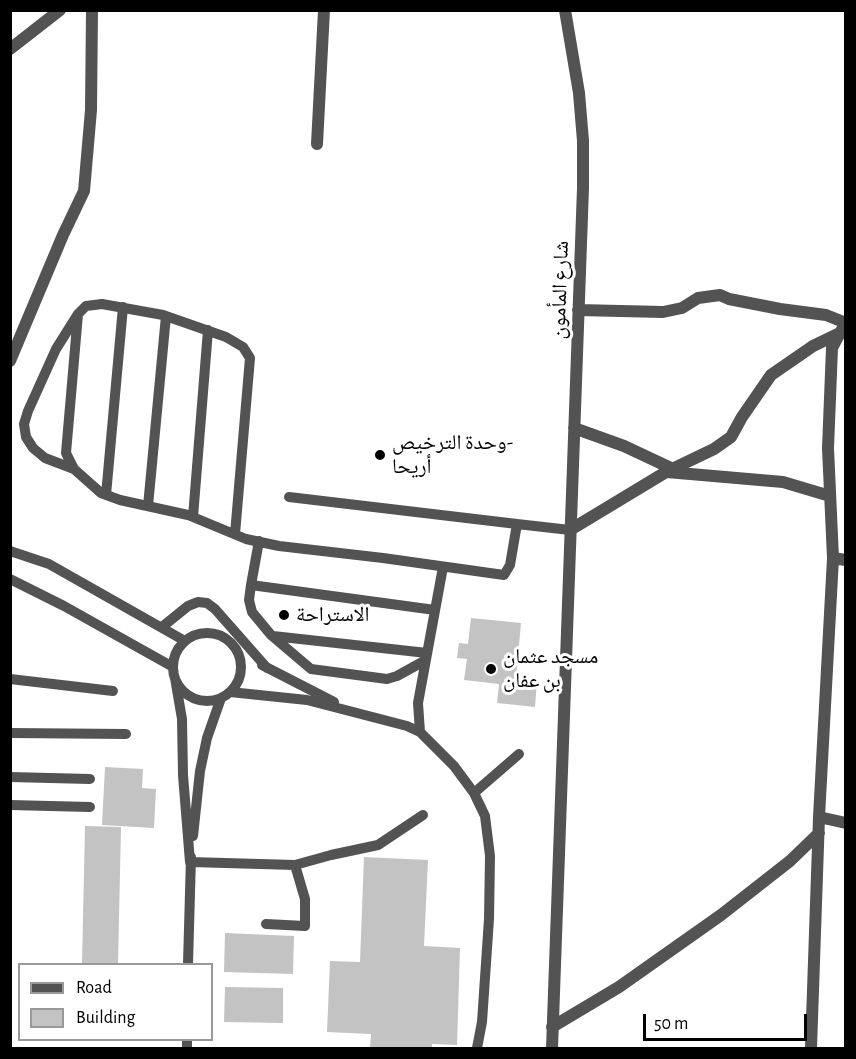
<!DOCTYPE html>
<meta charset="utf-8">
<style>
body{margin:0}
#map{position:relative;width:856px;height:1059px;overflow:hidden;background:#fff;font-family:"Alegreya Sans",sans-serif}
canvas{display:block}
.frame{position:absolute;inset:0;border:12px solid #000;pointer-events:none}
.legend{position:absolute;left:18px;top:963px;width:195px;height:78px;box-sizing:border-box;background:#fff;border:2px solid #999;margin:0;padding:8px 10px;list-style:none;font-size:18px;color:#000}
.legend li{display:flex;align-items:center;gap:12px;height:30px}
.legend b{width:30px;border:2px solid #999}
.scale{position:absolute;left:643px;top:1014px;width:164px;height:27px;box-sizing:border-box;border:3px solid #000;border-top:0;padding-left:8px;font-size:18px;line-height:21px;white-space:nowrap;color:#000;-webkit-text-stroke:4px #fff;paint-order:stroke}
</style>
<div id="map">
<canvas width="856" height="1059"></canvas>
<div class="frame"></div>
<ul class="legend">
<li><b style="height:8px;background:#535353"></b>Road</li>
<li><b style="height:16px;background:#c3c3c3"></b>Building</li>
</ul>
<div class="scale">50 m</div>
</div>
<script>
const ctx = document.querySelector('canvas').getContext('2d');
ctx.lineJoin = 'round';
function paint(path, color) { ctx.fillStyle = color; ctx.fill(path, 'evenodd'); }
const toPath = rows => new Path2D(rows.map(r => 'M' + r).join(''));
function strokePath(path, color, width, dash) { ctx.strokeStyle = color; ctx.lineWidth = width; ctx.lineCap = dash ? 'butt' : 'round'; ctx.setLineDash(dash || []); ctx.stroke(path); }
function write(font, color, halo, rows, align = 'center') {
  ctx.font = font + ' "Alegreya Sans","Noto Naskh Arabic",sans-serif'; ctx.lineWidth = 6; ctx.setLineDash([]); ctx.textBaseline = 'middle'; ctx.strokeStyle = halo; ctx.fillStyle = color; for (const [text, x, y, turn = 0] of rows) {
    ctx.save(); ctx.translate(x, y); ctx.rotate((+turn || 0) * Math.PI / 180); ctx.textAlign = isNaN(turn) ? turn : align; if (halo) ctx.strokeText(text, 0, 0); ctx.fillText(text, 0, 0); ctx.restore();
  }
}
paint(toPath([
 [471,618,521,623,516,679,537,681,535,707,497,703,499,684,464,680,467,659,457,658,459,643,468,644],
 [105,767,143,769,142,788,156,789,154,828,102,825],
 [85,826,121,827,118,964,82,964],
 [364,857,428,860,424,946,460,948,457,1045,432,1044,432,1048,370,1048,371,1034,327,1032,330,961,360,962],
 [225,933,294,936,293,974,224,972],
 [225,987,283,988,283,1023,224,1022]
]), '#c3c3c3');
strokePath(toPath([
 [74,469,45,458,33,448,26,437,24,424,28,411,56,349,78,314],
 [106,495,123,307],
 [289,497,517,524],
 [148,506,166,316],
 [193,517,208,330],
 [235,534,250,358,243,347,226,337,163,315,102,304,86,306,78,314,66,453,74,469,101,493,120,500,188,515,246,539,279,546,383,558,504,575,510,565,517,524,570,530],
 [259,541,251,585,249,600,252,612,271,635,311,669,387,679,397,676,426,660],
 [10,551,49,564,185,641],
 [10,579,64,606,173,667],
 [251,585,435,610],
 [162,627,188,606,198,602,207,603,215,609,267,668],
 '173 667a34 34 0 1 1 68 0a34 34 0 1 1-68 0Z',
 [273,636,427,653],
 [262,665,334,702],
 [175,678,182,719,183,775,190,862,295,865,331,855,378,845,423,815],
 [10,679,113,691],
 [230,692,307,700,407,726,420,732,454,766,474,793,485,816,490,856,489,919,482,1022,477,1048],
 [420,732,418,703,443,567],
 [10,733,126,734],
 [10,777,90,779],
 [474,793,519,754],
 [10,805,90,807],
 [193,836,200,771,207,738,221,698],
 [266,924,305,926,305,899,295,865],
 [188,964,191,857],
 [187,1048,187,1040]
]), '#535353', 10);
strokePath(toPath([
 [10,49,60,10],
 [317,144,324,10],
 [578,310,663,312,682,308,698,298,720,295,729,299,780,309,826,315,846,323],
 [10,361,63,235,84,191,91,110,92,10],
 [574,428,624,446,673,469],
 [667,472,783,482,830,496],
 [570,530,666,472,714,449,731,437,742,417,771,375,813,346,840,333],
 [833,558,846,560],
 [819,817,846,823],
 [552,1027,619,987,721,915,790,861,819,833],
 [552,1048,583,188,583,141,579,93,565,10],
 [811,1048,819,817,833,558,828,448,832,348,846,322]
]), '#535353', 12);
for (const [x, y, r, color] of [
 [380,455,6,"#000"],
 [284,615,6,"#000"],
 [491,669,6,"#000"]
]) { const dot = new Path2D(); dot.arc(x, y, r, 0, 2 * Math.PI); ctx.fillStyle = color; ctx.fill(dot); strokePath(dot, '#fff', 2); }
write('21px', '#000', '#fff', [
 ["شارع المأمون",560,290,-88]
]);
write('21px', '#000', '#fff', [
 ["وحدة الترخيص-",392,443],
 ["أريحا",392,467],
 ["الاستراحة",296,615],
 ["مسجد عثمان",503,657],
 ["بن عفان",503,681]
], 'left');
</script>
